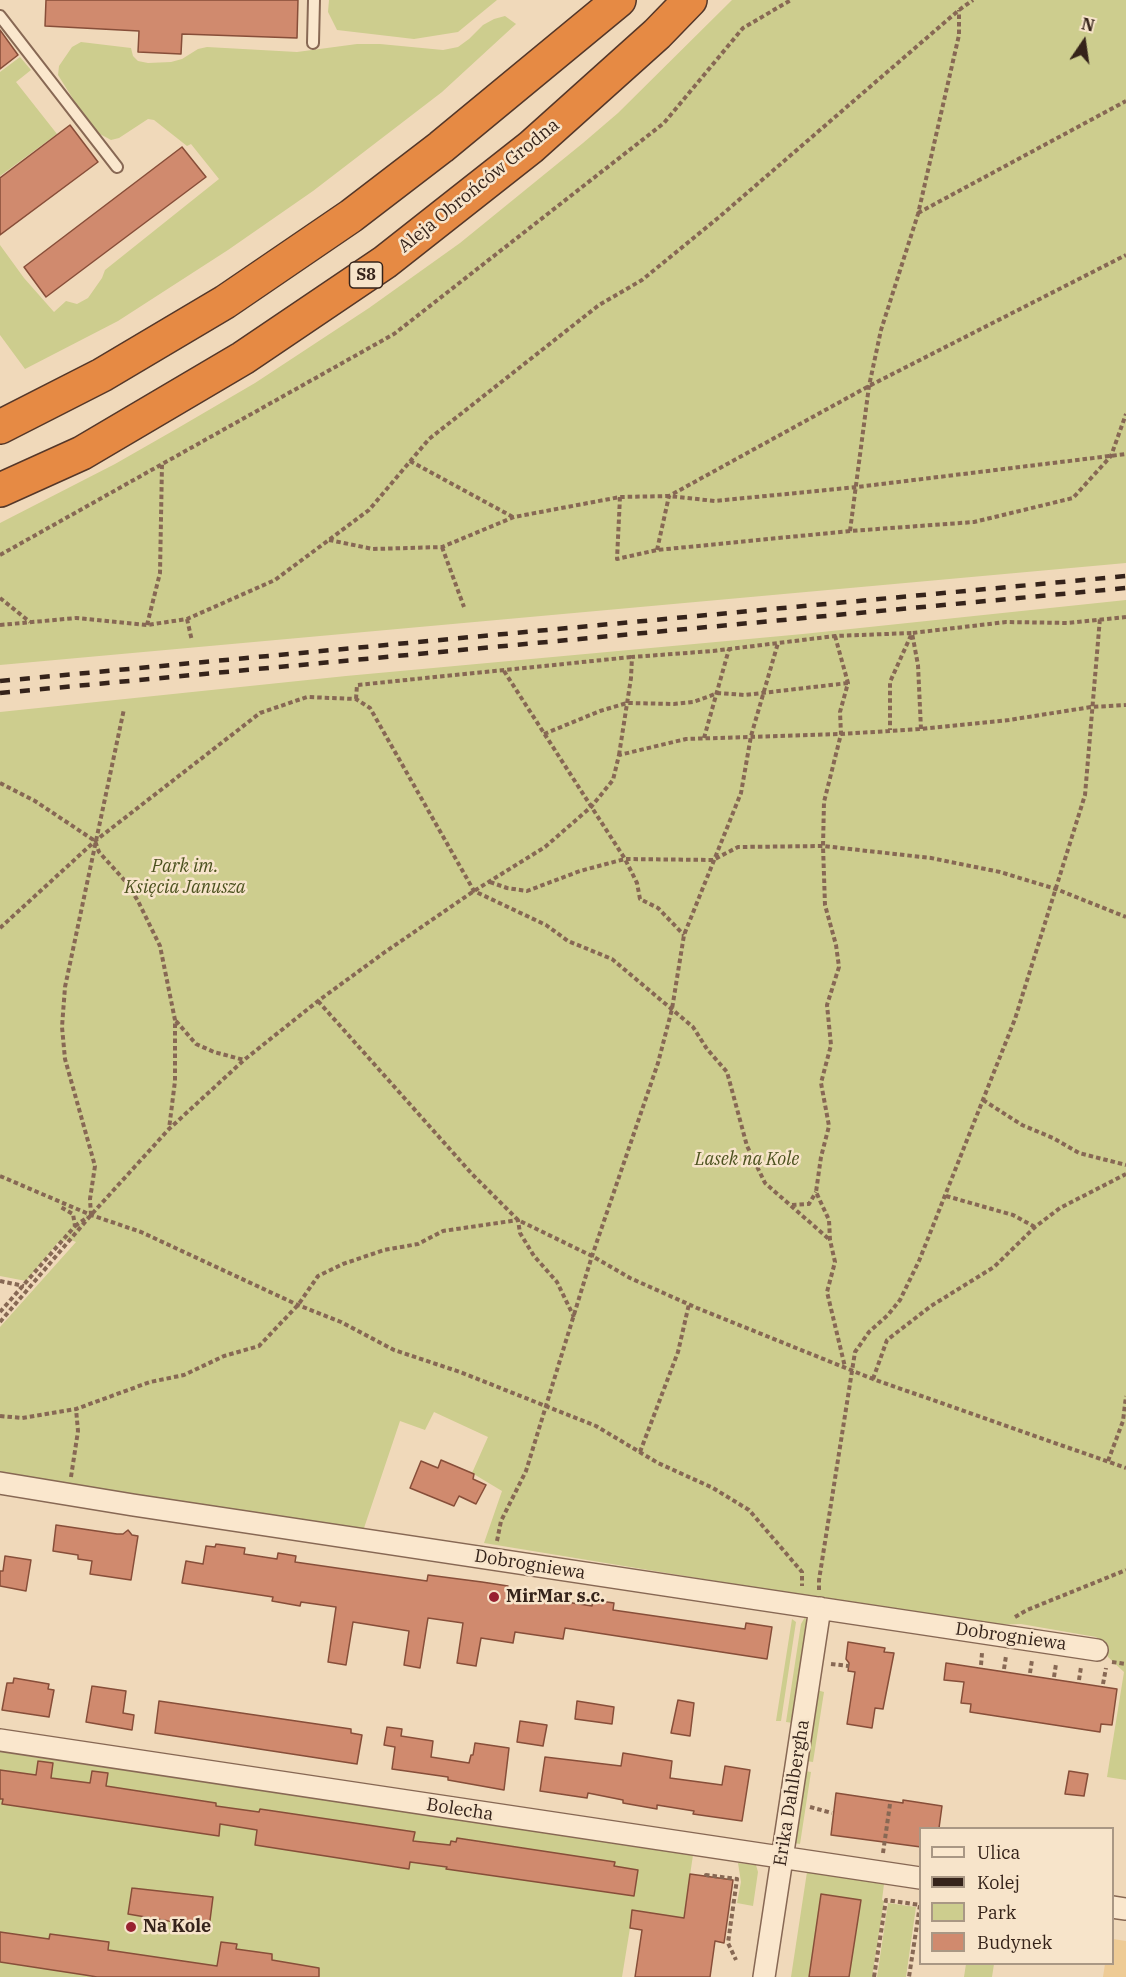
<!DOCTYPE html>
<meta charset="utf-8">
<style>
body{margin:0}
#map{position:relative;width:1126px;height:1977px;overflow:hidden;background:#f0d9ba;font-family:"IBM Plex Serif",serif}
canvas{display:block}
.legend{position:absolute;left:919px;top:1827px;width:195px;height:138px;box-sizing:border-box;background:#f7e4ca;border:2px solid #a99784;margin:0;padding:8px 10px;list-style:none;font-size:18px;color:#35231a}
.legend li{display:flex;align-items:center;gap:12px;height:30px}
.legend b{width:30px;border:2px solid #a99784}
.north{position:absolute;left:1054px;top:12px;width:60px;height:60px;-webkit-text-stroke:4px #f7e4ca;paint-order:stroke;rotate:13deg;font-size:16px;font-weight:700;line-height:24px;text-align:center;color:#35231a}
.north::after{content:'';display:block;margin:auto;width:21px;height:27px;background:#35231a;clip-path:polygon(50% 0,100% 100%,50% 72%,0 100%)}
</style>
<div id="map">
<canvas width="1126" height="1977"></canvas>
<ul class="legend">
<li><b style="height:8px;background:#fae7cd"></b>Ulica</li>
<li><b style="height:8px;background:#35231a"></b>Kolej</li>
<li><b style="height:16px;background:#cdcd8e"></b>Park</li>
<li><b style="height:16px;background:#d08a6e"></b>Budynek</li>
</ul>
<div class="north">N</div>
</div>
<script>
const ctx = document.querySelector('canvas').getContext('2d');
ctx.lineJoin = 'round';
function paint(path, color) { ctx.fillStyle = color; ctx.fill(path, 'evenodd'); }
const toPath = rows => new Path2D(rows.map(r => 'M' + r).join(''));
function strokePath(path, color, width, dash) { ctx.strokeStyle = color; ctx.lineWidth = width; ctx.lineCap = dash ? 'butt' : 'round'; ctx.setLineDash(dash || []); ctx.stroke(path); }
function write(font, color, halo, rows, align = 'center') {
  ctx.font = font + ' "IBM Plex Serif",serif'; ctx.lineWidth = 5; ctx.setLineDash([]); ctx.textBaseline = 'middle'; ctx.strokeStyle = halo; ctx.fillStyle = color; for (const [text, x, y, turn = 0] of rows) {
    ctx.save(); ctx.translate(x, y); ctx.rotate((+turn || 0) * Math.PI / 180); ctx.textAlign = isNaN(turn) ? turn : align; if (halo) ctx.strokeText(text, 0, 0); ctx.fillText(text, 0, 0); ctx.restore();
  }
}
paint(toPath([
 [329,0,497,0,458,32,414,39,337,30,328,12],
 [732,0,1126,0,1126,563,0,665,0,523,115,464,178,428,255,383,369,308,460,243,583,143,618,113],
 [505,16,516,24,442,92,313,191,228,250,118,321,25,369,0,335,0,245,24,278,54,312,66,301,77,304,88,298,102,278,105,270,219,179,191,144,187,146,154,120,148,119,119,138,111,140,98,133,80,110,58,75,59,66,72,47,81,42,131,48,133,56,138,61,148,63,171,62,182,59,198,49,207,47,297,52,357,44,380,44,443,50,458,47,469,39,483,25,494,19],
 [20,57,31,70,16,82,57,134,0,176,0,72],
 [1126,600,1126,1780,1107,1777,1124,1672,1108,1657,1106,1646,1096,1637,1021,1624,983,1625,484,1543,502,1491,472,1473,488,1437,434,1412,425,1430,400,1421,363,1531,0,1475,0,1327,76,1242,71,1240,59,1241,26,1281,0,1276,0,712,346,676,803,634],
 [805,1617,808,1625,793,1723,786,1722,801,1624],
 [792,1619,796,1622,781,1721,776,1721],
 [817,1690,824,1692,813,1762,806,1761],
 [0,1752,693,1855,681,1936,630,1928,622,1977,0,1977],
 [805,1771,811,1772,800,1844,794,1843],
 [738,1863,756,1865,758,1872,753,1906,737,1903,741,1882],
 [807,1872,884,1884,882,1900,884,1901,872,1977,849,1977,860,1900,822,1894,809,1977,791,1977],
 [888,1903,916,1907,906,1977,877,1977],
 [966,1964,994,1964,992,1977,964,1977]
]), '#cdcd8e');
paint(toPath([
 [1113,1939,1126,1941,1126,1977,1103,1977,1105,1964,1112,1964]
]), '#eecb95');
const building = toPath([
 [46,0,298,0,297,38,182,34,181,54,138,52,139,31,45,26,46,0],
 [0,30,18,55,0,69,0,30],
 [70,125,98,162,0,235,0,178,70,125],
 [182,147,206,177,46,297,24,267,182,147],
 [441,1460,474,1474,473,1479,486,1485,476,1504,459,1496,454,1506,410,1488,421,1461,438,1468,441,1460],
 [56,1525,117,1534,123,1534,128,1530,132,1535,138,1536,131,1580,90,1574,92,1561,78,1559,78,1555,53,1551,56,1525],
 [216,1544,245,1548,244,1554,277,1559,278,1553,296,1556,295,1562,427,1581,428,1575,482,1582,508,1586,507,1593,592,1606,593,1600,614,1603,613,1610,745,1629,746,1623,772,1627,767,1659,565,1628,563,1639,515,1632,513,1643,481,1638,476,1666,457,1663,463,1623,428,1618,420,1668,404,1665,409,1631,353,1622,346,1665,328,1662,336,1607,301,1602,300,1606,272,1601,273,1597,182,1583,186,1561,203,1564,206,1546,215,1547,216,1544],
 [5,1556,31,1560,26,1591,0,1586,0,1571,3,1571,5,1556],
 [848,1642,885,1648,884,1652,894,1653,883,1709,875,1708,872,1728,847,1724,855,1672,848,1671,849,1663,846,1659,848,1642],
 [946,1663,1117,1689,1112,1725,1101,1724,1100,1732,970,1712,971,1704,961,1703,964,1682,944,1680,946,1663],
 [14,1678,49,1684,48,1689,54,1690,49,1717,2,1710,7,1683,13,1683,14,1678],
 [92,1686,126,1691,123,1713,134,1715,132,1730,86,1722,92,1686],
 [678,1700,694,1703,690,1736,671,1733,678,1700],
 [159,1701,351,1729,351,1733,362,1735,357,1764,155,1733,159,1701],
 [577,1701,614,1707,612,1724,575,1719,577,1701],
 [520,1721,547,1725,543,1746,517,1742,520,1721],
 [387,1727,402,1729,401,1736,433,1741,431,1757,469,1763,471,1755,473,1755,475,1743,509,1748,504,1790,448,1780,448,1777,392,1769,395,1747,384,1745,387,1727],
 [623,1753,672,1761,670,1778,722,1785,725,1766,750,1770,742,1821,693,1814,694,1811,657,1805,657,1809,623,1803,623,1800,588,1793,587,1798,540,1791,545,1757,621,1766,623,1753],
 [38,1761,53,1763,51,1778,90,1783,92,1771,108,1773,106,1786,216,1803,216,1806,259,1812,260,1809,415,1832,413,1841,450,1845,451,1841,456,1842,457,1838,615,1862,614,1866,638,1870,634,1896,446,1869,447,1867,410,1862,409,1869,255,1845,257,1830,220,1824,219,1836,2,1804,3,1799,0,1799,0,1770,36,1775,38,1761],
 [1069,1771,1088,1774,1084,1796,1065,1794,1069,1771],
 [836,1793,903,1803,903,1800,942,1806,939,1828,921,1828,921,1847,831,1835,836,1793],
 [690,1874,733,1880,724,1943,715,1941,710,1977,635,1977,642,1930,630,1928,632,1910,684,1918,690,1874],
 [132,1888,213,1897,209,1928,128,1914,132,1888],
 [821,1894,861,1900,849,1977,809,1977,821,1894],
 [0,1932,49,1939,50,1934,109,1942,108,1950,217,1966,221,1942,237,1944,236,1949,272,1954,272,1960,319,1968,319,1977,97,1977,85,1975,0,1962,0,1932]
]);
paint(building, '#d08a6e');
strokePath(building, '#874e39', 1.5);
const lane = toPath([
 [0,16,117,167],
 [313,43,314,0]
]);
const street = toPath([
 [0,1483,133,1505,1097,1650],
 [0,1740,920,1878],
 [1112,1907,1126,1909],
 [764,1977,820,1608]
]);
const highway = toPath([
 [0,427,102,375,225,302,351,216,441,147,619,0],
 [0,490,82,453,243,358,385,262,531,147,657,34,690,0]
]);
strokePath(lane, '#876854', 14);
strokePath(street, '#876854', 24);
strokePath(highway, '#543729', 36);
strokePath(toPath([
 [918,213,1126,101],
 [410,461,513,517],
 [620,497,617,559,657,550,850,531,974,522,1073,498,1111,456,1126,414],
 [850,531,869,386,881,330,918,214,959,35,959,10],
 [329,540,373,549,442,547,514,517,620,497,669,496,715,501,857,487,1126,454],
 [442,547,464,607],
 [657,550,669,496,869,386,1126,255],
 [0,555,394,334,664,123,743,28,791,0],
 [0,598,30,622],
 [187,619,192,641],
 [0,625,76,618,147,625,187,619,275,580,369,510,429,439,599,305,642,280,718,218,959,10,973,0],
 [147,625,160,573,162,464],
 [835,636,848,683,840,712,841,734,824,802,823,846,825,905,836,945,839,967,827,1005,831,1045,821,1083,829,1126,821,1157,816,1192,829,1220,830,1240,835,1262,827,1292,845,1367],
 [504,671,625,859,637,883,640,899,658,908,684,935],
 [356,699,357,685,632,657],
 [921,729,918,665,912,633,1006,622,1068,623,1126,617],
 [544,734,600,711,627,703,674,704,693,702,718,693,745,695,848,683],
 [704,738,729,649],
 [619,755,631,678,632,657,713,651,835,636,912,633,890,682,890,730],
 [0,783,35,801,95,841,99,852,126,882,138,901,160,946,175,1020,175,1081,169,1129],
 [490,882,507,888,527,891,580,871,625,859,713,860,738,847,823,846,931,858,1000,872,1056,889,1126,917],
 [0,928,95,841,260,713,307,697,356,699,370,708,474,891,546,925,568,941,612,959,693,1027,707,1049,727,1072,747,1146,765,1183,830,1240],
 [318,1001,472,1174,518,1220,592,1256,630,1278,697,1308,873,1379,1126,1468],
 [176,1021,196,1044,214,1052,244,1060],
 [983,1100,1022,1125,1053,1138,1079,1153,1126,1165],
 [0,1176,91,1215,141,1232,298,1305,341,1322,394,1350,460,1372,596,1426,658,1463,713,1488,749,1510,802,1572,802,1586],
 [946,1196,1013,1215,1035,1227],
 [792,1205,809,1204,816,1192],
 [91,1215,90,1199,95,1166,65,1059,62,1027,65,987,124,709],
 [75,1226,88,1217],
 [0,1281,24,1286],
 [0,1312,75,1226,73,1214,59,1206],
 [0,1322,91,1215,169,1129,244,1060,318,1001,385,952,474,891,545,847,591,807,613,780,619,755,686,739,841,734,921,729,1009,720,1091,707,1126,705],
 [873,1379,887,1340,931,1306,994,1267,1035,1227,1060,1208,1126,1174],
 [0,1416,22,1418,76,1409,150,1382,184,1375,224,1356,259,1346,298,1305,318,1276,343,1264,384,1250,418,1244,443,1231,518,1220,520,1233,534,1256,557,1282,574,1317],
 [640,1452,678,1352,689,1304],
 [1108,1461,1123,1421,1126,1396],
 [71,1477,78,1431,76,1409],
 [497,1541,501,1521,526,1471,592,1256,658,1063,672,1009,684,935,741,793,751,736,778,643],
 [819,1590,819,1580,855,1352,869,1332,888,1315,900,1300,919,1261,1015,1019,1085,795,1100,618],
 [1015,1617,1027,1610,1126,1570],
 [1112,1662,1126,1664],
 [831,1664,849,1666],
 [981,1665,982,1653],
 [1004,1669,1006,1656],
 [1030,1673,1032,1660],
 [1054,1677,1056,1664],
 [1079,1680,1081,1667],
 [1103,1684,1106,1668],
 [810,1807,832,1813],
 [883,1853,890,1804],
 [706,1876,706,1875,737,1879,728,1943,736,1960],
 [874,1977,886,1900,920,1905,909,1977]
]), '#876854', 4, [4.5, 3]);
strokePath(lane, '#fae7cd', 10);
strokePath(street, '#fae7cd', 21);
strokePath(highway, '#e68a44', 33);
strokePath(toPath([
 [0,681,1126,576],
 [0,693,1126,588]
]), '#35231a', 4.5, [10, 10]);
for (const [x, y, r, color] of [
 [494,1597,6,"#982131"],
 [131,1927,6,"#982131"]
]) { const dot = new Path2D(); dot.arc(x, y, r, 0, 2 * Math.PI); ctx.fillStyle = color; ctx.fill(dot); strokePath(dot, '#f7e4ca', 2); }
for (const [x, y, w] of [
 [366,275,33]
]) { const box = new Path2D(); box.roundRect(x - w / 2, y - 13, w, 26, 4.5); ctx.fillStyle = '#f7e4ca'; ctx.fill(box); strokePath(box, '#35231a', 1.5); }
write('bold 16px', '#35231a', null, [
 ["S8",366,275]
]);
write('18px', '#35231a', '#f7e4ca', [
 ["Aleja Obrońców Grodna",479,186,-39],
 ["Dobrogniewa",530,1565,9],
 ["Dobrogniewa",1011,1637,8],
 ["Erika Dahlbergha",792,1793,-81],
 ["Bolecha",460,1810,9]
]);
write('italic 18px', '#4c521f', '#f7e4ca', [
 ["Park im.",185,867],
 ["Księcia Janusza",185,888],
 ["Lasek na Kole",747,1160]
]);
write('bold 18px', '#35231a', '#f7e4ca', [
 ["MirMar s.c.",506,1597],
 ["Na Kole",143,1927]
], 'left');
</script>
